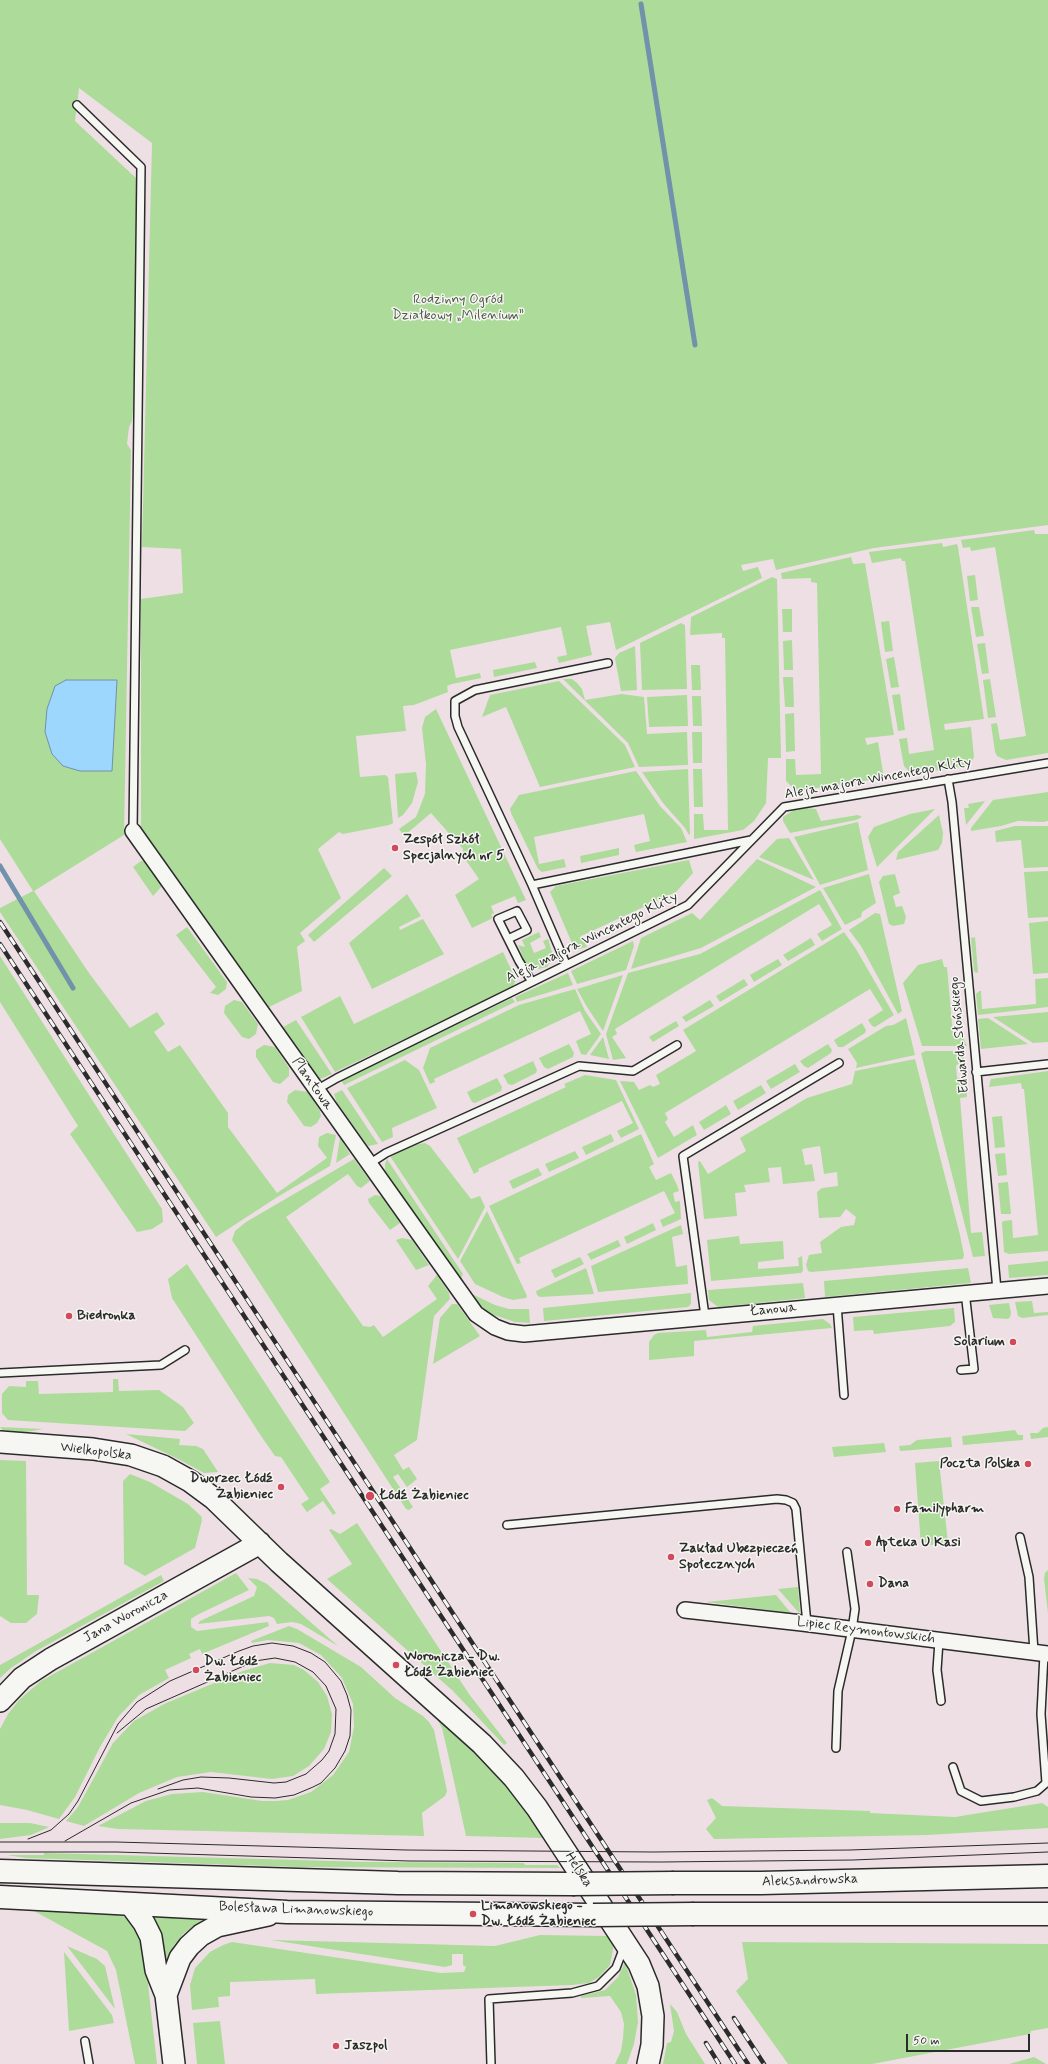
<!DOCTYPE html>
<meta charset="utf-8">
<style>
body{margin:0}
#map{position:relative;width:1048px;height:2064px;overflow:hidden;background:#eedfe5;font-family:Mynerve,sans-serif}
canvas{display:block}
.scale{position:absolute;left:906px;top:2034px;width:124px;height:18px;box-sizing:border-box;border:2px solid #2b2b2b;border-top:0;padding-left:5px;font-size:12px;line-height:14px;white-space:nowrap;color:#2b2b2b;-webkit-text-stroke:3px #f6f6f2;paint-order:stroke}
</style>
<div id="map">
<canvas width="1048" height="2064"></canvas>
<div class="scale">50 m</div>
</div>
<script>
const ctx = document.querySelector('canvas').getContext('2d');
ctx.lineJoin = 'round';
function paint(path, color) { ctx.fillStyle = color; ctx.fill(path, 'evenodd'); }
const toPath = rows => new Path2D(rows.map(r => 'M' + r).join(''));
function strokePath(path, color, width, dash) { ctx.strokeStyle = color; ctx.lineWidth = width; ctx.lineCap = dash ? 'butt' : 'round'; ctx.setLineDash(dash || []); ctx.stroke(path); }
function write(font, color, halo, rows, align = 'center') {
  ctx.font = font + ' Mynerve,sans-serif'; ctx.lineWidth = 3; ctx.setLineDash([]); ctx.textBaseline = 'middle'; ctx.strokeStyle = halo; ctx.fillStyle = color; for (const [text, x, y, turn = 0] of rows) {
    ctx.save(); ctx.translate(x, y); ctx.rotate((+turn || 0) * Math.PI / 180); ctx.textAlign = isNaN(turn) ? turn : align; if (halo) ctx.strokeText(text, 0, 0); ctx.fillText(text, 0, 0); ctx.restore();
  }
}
paint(toPath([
 [0,0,1048,0,1048,525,874,548,776,570,773,559,741,565,743,571,758,567,762,578,616,650,610,622,586,626,592,655,559,663,557,657,567,655,561,627,450,650,456,678,480,673,481,678,452,684,447,686,448,692,414,705,403,706,406,731,356,736,360,777,385,775,388,777,393,823,389,825,343,834,339,832,318,849,341,898,300,933,305,941,297,947,302,991,269,1007,141,827,141,599,183,593,181,549,142,547,152,143,79,88,75,121,137,179,134,399,132,421,129,427,127,444,131,450,124,835,34,891,89,973,130,1028,157,1012,165,1024,154,1032,168,1052,180,1045,228,1113,228,1127,277,1193,327,1158,318,1146,319,1137,327,1133,336,1135,330,1166,279,1196,216,1237,0,912,0,908,33,891,0,839],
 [1034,530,1035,534,1048,534,1048,753,1006,760,997,756,995,752,991,724,997,723,1000,740,1026,736,995,547,971,551,970,547,963,548,961,540],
 [942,543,943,547,957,544,958,547,984,719,944,724,945,730,971,727,974,757,969,766,911,774,904,766,899,739,907,738,909,754,934,750,905,561,902,561,901,558,872,563,869,552],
 [851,557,853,564,865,563,894,735,865,738,867,745,878,742,884,778,796,791,786,781,786,759,795,759,796,775,821,774,817,583,811,582,811,578,782,579,781,573],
 [975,575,978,600,970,601,967,576],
 [772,577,777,579,781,758,768,758,766,803,754,821,743,830,694,839,694,814,703,814,704,830,728,830,725,638,722,638,722,633,690,635,691,617],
 [971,607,979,607,984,636,976,637],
 [782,609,792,609,792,632,783,632],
 [889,621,893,651,885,652,881,622],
 [681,623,685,625,687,689,642,690,640,643],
 [792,640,793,670,784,670,783,641],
 [985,643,989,673,982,674,977,644],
 [635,646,637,690,621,691,615,658,619,653],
 [894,657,899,687,891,688,886,659],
 [535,662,537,668,494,677,493,670],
 [691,665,700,665,701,690,692,690],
 [783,677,793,677,794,707,785,707],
 [563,679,572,679,577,683,582,689,585,700,622,694,644,697,647,734,687,732,688,765,639,767,628,743],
 [990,679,996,717,988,718,983,680],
 [559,681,625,745,635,767,540,787,506,707,482,717,490,695],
 [900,694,905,730,898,731,892,695],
 [687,695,688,726,649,727,647,697],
 [692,696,701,696,702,726,693,726],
 [436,709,526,900,518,903,515,896,491,906,494,913,491,915,493,918,472,928,455,895,479,879,463,856,463,849,431,813,404,836,399,829,416,817,425,794,426,764,422,728,425,717],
 [794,713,795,751,786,752,785,714],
 [692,732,702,732,702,763,693,763],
 [688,769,690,834,689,835,685,828,663,803,642,772],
 [693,769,702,769,703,807,694,807],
 [636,771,660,806,681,828,687,842,636,852,634,845,650,841,644,814,534,837,539,864,564,859,566,867,542,872,538,869,511,813,510,809,519,795],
 [416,772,418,782,412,803,403,815,398,818,395,774],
 [1048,792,1048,821,1043,822,1018,821,1001,826,971,831,971,828,993,800],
 [985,801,966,825,964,808,969,808,968,804],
 [807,808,816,809,821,821,858,815,862,817,856,820,790,833,783,821,783,817,794,810],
 [935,809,877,867,868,837,874,827,910,814],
 [939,815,943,833,942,843,938,850,896,860,898,852],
 [858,822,868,870,820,885,794,837],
 [1015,826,1048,826,1048,867,1024,868,1021,840,996,842,995,831],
 [789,838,814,880,759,857,777,839],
 [619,848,619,855,581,863,580,856],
 [757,859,816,887,701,948,631,969,641,938,692,913,700,920],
 [689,860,693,873,676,892,581,936,587,947,575,950,550,892,556,886],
 [141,861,145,861,162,886,153,896,133,867],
 [384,868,392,876,314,942,308,935],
 [1048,871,1048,917,1028,918,1024,872],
 [869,874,876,903,862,912,861,917,845,925,823,888],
 [895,874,900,893,893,896,896,907,902,906,906,917,904,924,893,926,889,924,879,882,883,876],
 [820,890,842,929,822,941,817,934,832,925,819,904,615,1029,617,1034,612,1037,626,1058,613,1060,606,1034,628,973,700,954],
 [407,894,421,916,399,927,400,930,423,919,444,954,372,989,349,943],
 [875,913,880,914,902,1011,898,1014,861,946,849,930],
 [1048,921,1048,973,1033,974,1029,923],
 [187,927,227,982,226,989,218,995,210,993,216,987,176,935],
 [539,932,541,937,530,943,534,953,546,948,543,941,548,939,552,952,550,963,547,967,539,969,534,969,525,962,518,945,525,947,522,940],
 [844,932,856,949,894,1015,875,1027,872,1026,868,1020,883,1010,870,989,665,1113,668,1119,665,1122,674,1137,693,1125,697,1135,658,1158,620,1081,634,1082,639,1090,650,1085,653,1087,660,1084,656,1075,696,1051,683,1030],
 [975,937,978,972,976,973,974,971,971,938],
 [811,938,815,945,788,961,783,955],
 [633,941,634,946,626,970,577,984,571,971],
 [503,952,516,980,512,988,335,1072,301,1017,340,996,354,1024],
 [0,956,162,1209,163,1222,152,1229,137,1232,70,1134,78,1126,0,1002],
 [778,959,782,965,754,982,750,975],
 [942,959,944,967,947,967,953,1035,963,1037,967,1046,922,1046,903,983,918,965],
 [568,973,573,985,517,1002,515,997],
 [623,975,603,1031,587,1007,577,989],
 [1048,978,1048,1007,978,1015,976,994,979,991,981,991,982,1009,1036,1004,1035,979],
 [744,979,748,985,720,1002,716,996],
 [575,989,585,1011,601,1034,586,1055,581,1054,576,1041,591,1034,580,1011,434,1079,435,1082,430,1084,423,1068,430,1048,519,1005],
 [512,998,515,1002,344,1085,341,1080],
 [234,1000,242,1002,258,1024,256,1034,249,1039,242,1037,224,1013,225,1006],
 [710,1000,714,1006,686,1022,682,1017],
 [1048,1012,1048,1042,1033,1043,993,1017],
 [906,1018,915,1055,856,1068,857,1063,848,1049,886,1026,893,1025],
 [988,1018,1028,1044,981,1049,978,1019],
 [296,1020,332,1074,320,1079,283,1027],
 [676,1021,679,1026,653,1042,649,1037],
 [862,1023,866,1030,865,1033,843,1047,838,1047,834,1040],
 [603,1037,609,1059,590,1055],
 [569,1044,574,1053,573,1057,548,1069,544,1067,539,1058],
 [828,1044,832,1050,831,1053,808,1068,804,1066,800,1061],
 [264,1045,275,1047,289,1068,289,1076,280,1084,273,1082,256,1057,256,1050],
 [926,1051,964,1051,964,1063,956,1065,957,1078,965,1077,967,1097,960,1098,971,1233,982,1232,985,1256,973,1257,921,1053],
 [915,1059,960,1235,964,1255,963,1259,811,1272,808,1271,806,1265,809,1255,822,1253,820,1242,841,1227,854,1225,856,1217,846,1209,840,1217,819,1218,817,1192,822,1188,838,1186,837,1172,824,1174,820,1146,802,1149,805,1165,812,1164,815,1181,783,1184,781,1167,768,1168,770,1182,744,1185,746,1192,735,1193,737,1216,704,1219,698,1162,700,1161,708,1174,746,1151,740,1138,807,1098,852,1084,855,1071],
 [405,1060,419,1070,437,1108,392,1128,393,1137,382,1142,347,1088],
 [533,1061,537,1070,536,1073,512,1085,508,1084,503,1075],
 [795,1064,800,1072,771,1089,766,1081],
 [1048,1071,1048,1251,1009,1254,1004,1252,1002,1223,1003,1221,1012,1220,1013,1238,1038,1235,1024,1089,1022,1089,1021,1083,989,1087,990,1082,991,1079],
 [585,1075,616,1080,639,1129,621,1138,617,1131,633,1123,622,1101,478,1169,479,1171,474,1174,457,1138,566,1087,564,1084],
 [497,1078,502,1087,501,1091,475,1103,472,1102,467,1092],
 [761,1085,766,1093,738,1110,733,1101],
 [295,1090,308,1092,320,1111,321,1116,317,1123,311,1127,304,1126,287,1102,288,1095],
 [342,1090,378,1144,368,1146,337,1103,334,1094],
 [726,1105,731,1114,704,1130,699,1122],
 [1002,1116,1005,1147,995,1148,992,1117],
 [611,1134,614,1141,586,1155,582,1147],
 [641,1134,654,1164,649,1167,656,1180,671,1173,677,1185,679,1191,673,1193,675,1202,680,1201,681,1219,663,1227,660,1220,675,1213,664,1191,519,1258,521,1263,517,1264,489,1206],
 [340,1138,350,1154,336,1163],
 [425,1143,430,1146,471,1199,480,1196,485,1207,458,1259,390,1156,413,1145],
 [575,1151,579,1158,549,1172,545,1164],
 [1005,1153,1007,1175,998,1176,995,1154],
 [354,1159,370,1181,361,1188,357,1186,348,1174,286,1217,363,1326,370,1327,374,1325,383,1337,437,1299,428,1286,437,1275,449,1293,450,1299,434,1316,417,1440,394,1455,403,1470,409,1467,417,1479,407,1487,398,1474,393,1477,413,1507,409,1510,406,1509,232,1240,235,1231,246,1222],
 [387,1159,463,1274,461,1279,385,1171,385,1164],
 [538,1168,542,1175,513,1189,509,1181],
 [1008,1182,1011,1214,1001,1214,998,1183],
 [375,1195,381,1196,400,1223,390,1230,369,1203,368,1199],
 [487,1211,527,1296,526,1298,513,1300,503,1297,475,1284,460,1261],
 [653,1223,656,1230,627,1244,624,1237],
 [681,1225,683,1234,672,1237,676,1267,687,1265,688,1284,598,1292,591,1266],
 [739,1236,740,1244,783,1241,784,1259,758,1262,758,1269,799,1266,798,1258,802,1256,803,1271,801,1273,711,1281,707,1240],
 [402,1238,412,1240,429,1265,416,1270,396,1240],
 [618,1240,621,1246,591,1260,587,1254],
 [580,1257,584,1264,555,1278,551,1270],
 [1048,1261,1048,1275,1009,1278,1008,1265],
 [187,1264,330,1482,320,1489,336,1513,333,1515,323,1501,307,1512,301,1504,309,1499,281,1457,275,1456,261,1436,172,1298,168,1279],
 [586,1268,594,1294,540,1297,537,1295,536,1291],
 [968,1268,971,1283,825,1297,824,1281],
 [803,1283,805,1298,718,1307,709,1300,708,1290],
 [691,1293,691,1304,688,1307,544,1321,543,1308],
 [472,1294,495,1305,509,1309,529,1309,530,1323,515,1322,485,1312],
 [1032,1301,1034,1313,1048,1312,1048,1315,1022,1318,1018,1316,1015,1302],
 [1009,1303,1011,1313,1010,1317,1008,1319,993,1318,989,1305],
 [452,1304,457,1304,480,1336,433,1364,440,1318],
 [954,1308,955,1322,950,1326,874,1334,873,1330,854,1331,853,1317],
 [823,1319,830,1324,832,1328,694,1341,694,1356,649,1360,649,1342,654,1335,658,1333,706,1330,707,1337,752,1332,753,1326],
 [113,1379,118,1379,119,1391,159,1390,183,1407,194,1423,185,1431,8,1420,2,1413,2,1394,9,1386,26,1387,26,1381,38,1381,39,1394,113,1392],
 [0,1427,43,1429,21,1433,4,1432],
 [1048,1427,1048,1437,1031,1439,1030,1433,1038,1433,1043,1428],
 [1015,1430,1018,1435,1023,1435,1023,1440,963,1445,962,1436],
 [126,1434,180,1439,179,1445,196,1446,203,1449,218,1472,204,1473,180,1460],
 [951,1437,952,1447,900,1451,899,1446,910,1445,917,1440],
 [884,1443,886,1452,834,1457,832,1447],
 [0,1460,26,1461,27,1595,39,1595,37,1614,26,1623,11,1623,0,1616],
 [939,1461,948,1543,921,1546,915,1463],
 [130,1474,150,1482,188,1504,201,1516,202,1520,195,1548,145,1576,124,1564,123,1481],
 [357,1523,469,1694,507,1743,504,1745,453,1691,327,1579,352,1564,329,1530,331,1529,340,1534],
 [1048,1570,1048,1613,1044,1579,1045,1573],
 [236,1573,249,1590,197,1615,191,1619,191,1627,197,1631,268,1622,269,1626,202,1654,200,1649,189,1654,191,1658,165,1670,169,1678,139,1695,118,1717,100,1747,75,1797,59,1819,27,1810,0,1805,0,1729,8,1714,19,1700,41,1681],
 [161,1575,164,1581,36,1651,11,1668,0,1678,0,1665],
 [248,1578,257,1579,267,1584,338,1646,301,1624,292,1622,277,1624,274,1618,269,1616,198,1624,200,1621,254,1596,257,1587],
 [798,1587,800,1611,799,1613,778,1589],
 [776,1595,791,1613,706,1602],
 [289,1626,297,1629,361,1667,395,1698,423,1716,429,1722,434,1730,447,1791,445,1796,422,1813,424,1836,118,1829,98,1826,146,1801,172,1794,203,1792,262,1801,276,1801,288,1800,311,1792,333,1775,349,1752,354,1727,353,1704,342,1678,321,1655,299,1643,268,1640,252,1643,251,1641],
 [270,1663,294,1665,304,1670,318,1682,327,1696,332,1714,331,1732,324,1749,309,1766,293,1776,272,1779,211,1772,177,1777,139,1793,84,1826,66,1821,78,1807,113,1743,134,1721,164,1704,243,1671],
 [434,1714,477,1753,504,1782,521,1804,544,1838,466,1836,446,1745,442,1728],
 [712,1798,722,1806,870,1811,870,1813,955,1817,1042,1803,1048,1807,1048,1828,927,1835,714,1839,706,1829,716,1818,707,1800],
 [0,1823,30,1823,49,1827,31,1835,0,1839],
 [44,1853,369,1862,524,1863,525,1865,557,1865,560,1868,298,1867,26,1858,7,1855,44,1855],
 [25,1908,120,1915,127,1918,136,1927,144,1949,157,2064,135,2064,116,1970,107,1951,36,1912],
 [150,1915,204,1919,184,1933,174,1945,165,1962],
 [540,1935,609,1936,614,1944,610,1965,599,1977,589,1983,572,1985,316,1994,315,1979,230,1982,230,1996,218,1997,219,2007,192,2010,190,1985,195,1968,210,1952,223,1945,232,1942,441,1973,464,1972,466,1967,463,1965,463,1954,452,1954,452,1965,445,1967,271,1940,495,1946],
 [742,1942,1048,1944,1048,2028,1031,2031,1030,2034,872,2064,788,2064,736,1991,748,1979],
 [67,1946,97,1959,105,1966,115,2009],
 [64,1952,112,2015,114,2023,69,2031],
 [625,1962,636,1995,638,2022,634,2044,627,2064,615,2064,621,2051,623,2038,624,2024,621,2012,610,1996,581,1998,581,1996,605,1990,618,1977],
 [670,2004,677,2012,686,2034,705,2064,663,2064,667,2043,671,2042,674,2031],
 [220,2021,225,2064,197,2064,193,2023],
 [1034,2057,1046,2064,1009,2064]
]), '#addb9a');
const water = toPath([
 [66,680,117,680,112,771,80,771,63,766,52,754,45,732,47,709,55,686,66,680]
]);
paint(water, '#9ed7fe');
strokePath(water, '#7092aa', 1);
strokePath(toPath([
 [641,4,695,345],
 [0,866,73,988]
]), '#7092aa', 5);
const lane = toPath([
 [77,105,141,167,133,831],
 [948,779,952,802,997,1290],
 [532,885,751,840],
 [508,939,527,930,517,911,498,919,519,961,532,982],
 [566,964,532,885,458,727,455,716,455,701,475,690,608,663],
 [976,1072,1048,1064],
 [316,1090,337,1078,688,905,784,807,1048,763],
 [369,1164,386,1153,579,1066,633,1071,677,1045],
 [837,1305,844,1395],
 [705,1316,683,1156,839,1063],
 [961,1370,974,1369,965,1292],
 [0,1373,161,1365,185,1350],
 [507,1525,777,1499,786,1500,793,1503,796,1509,807,1624],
 [1020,1537,1029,1577,1034,1652],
 [939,1641,937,1670,941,1701],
 [1044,1654,1041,1714,1046,1783,1048,1783],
 [836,1748,838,1691,852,1630,855,1609,847,1552],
 [953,1767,961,1791,981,1801,1014,1797,1037,1791,1046,1783],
 [85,2041,89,2064],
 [491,2064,489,1999,572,1993,598,1986,616,1968,624,1947]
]);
const street = toPath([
 [133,831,461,1293,476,1314,495,1327,508,1332,524,1334,1048,1286],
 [685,1610,802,1623,1048,1654]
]);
const secondary = toPath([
 [0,1442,93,1449,131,1455,163,1466,190,1481,213,1498,279,1562,482,1744,514,1778,537,1808,639,1964,648,1986,653,2016,652,2045,648,2064],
 [0,1701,22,1678,51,1659,260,1543],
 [130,1904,144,1923,151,1937,156,1970,166,1995,174,2064],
 [166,1995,180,1958,189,1946,201,1935,217,1926,268,1915]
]);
const primary = toPath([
 [0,1871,398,1883,572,1884],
 [674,1883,761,1883,1048,1876],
 [0,1897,287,1912,593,1915],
 [694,1914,1048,1914]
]);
strokePath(lane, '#2b2b2b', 10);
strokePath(street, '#2b2b2b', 18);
strokePath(secondary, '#2b2b2b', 24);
strokePath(primary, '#2b2b2b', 25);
strokePath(lane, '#f6f6f2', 7);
strokePath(street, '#f6f6f2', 15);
strokePath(secondary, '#f6f6f2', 21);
strokePath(primary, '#f6f6f2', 22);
strokePath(toPath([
 [117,1733,146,1709,255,1661,275,1658,295,1662,313,1672,326,1686,336,1709,335,1734,329,1751,322,1760,306,1774,286,1782,274,1783,229,1778,201,1777,183,1780,158,1789],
 [28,1839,51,1830,69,1814,78,1801,118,1724,137,1702,170,1681,239,1651,253,1646,272,1643,293,1646,311,1653,325,1662,341,1681,347,1695,351,1710,350,1736,345,1751,335,1768,321,1783,313,1787,294,1795,275,1798,251,1797,198,1788,169,1790,131,1803,65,1841],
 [0,1842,116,1842,406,1850,653,1852,850,1850,1048,1843],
 [0,1852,117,1852,409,1861,660,1862,853,1860,1048,1852]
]), '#2b2b2b', 1);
const rail = toPath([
 [0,922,748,2064],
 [0,944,735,2064],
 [734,2018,764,2064],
 [706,2043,719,2064]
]);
strokePath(rail, '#2b2b2b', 4.5);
strokePath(rail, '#f6f6f2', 3, [9]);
const primaryBridge = toPath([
 [572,1884,674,1883],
 [593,1915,694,1914]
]);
strokePath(primaryBridge, '#2b2b2b', 25, []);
strokePath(primaryBridge, '#f6f6f2', 22);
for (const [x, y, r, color] of [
 [395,848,4,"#d1495b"],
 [69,1316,4,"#d1495b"],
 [1013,1342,4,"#d1495b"],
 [1028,1464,4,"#d1495b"],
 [281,1487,4,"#d1495b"],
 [370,1496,5,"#d1495b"],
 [897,1509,4,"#d1495b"],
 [868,1543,4,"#d1495b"],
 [671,1557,4,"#d1495b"],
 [870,1584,4,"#d1495b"],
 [396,1665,4,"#d1495b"],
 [196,1670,4,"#d1495b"],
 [473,1914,4,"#d1495b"],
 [336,2046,4,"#d1495b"]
]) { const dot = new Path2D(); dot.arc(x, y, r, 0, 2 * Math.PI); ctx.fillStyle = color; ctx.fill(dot); strokePath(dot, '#f6f6f2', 1.5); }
write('14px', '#4c5747', '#f6f6f2', [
 ["Rodzinny Ogród",458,300],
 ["Działkowy „Milenium”",458,316]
]);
write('14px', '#2b2b2b', '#f6f6f2', [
 ["Aleja majora Wincentego Klity",878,779,-10],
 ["Aleja majora Wincentego Klity",592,938,-26],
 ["Edwarda Słońskiego",960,1035,-95],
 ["Plantowa",312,1084,55],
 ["Łanowa",773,1310,-5],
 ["Wielkopolska",96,1452,7],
 ["Jana Woronicza",126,1617,-29],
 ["Lipiec Reymontowskich",866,1631,7],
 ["Helska",578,1870,57],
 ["Aleksandrowska",810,1881,-2],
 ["Bolesława Limanowskiego",296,1910,2]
]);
write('bold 14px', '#2b2b2b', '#f6f6f2', [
 ["Zespół Szkół",403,840],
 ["Specjalnych nr 5",403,856],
 ["Biedronka",77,1316],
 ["Solarium",1005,1342,"right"],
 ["Poczta Polska",1020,1464,"right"],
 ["Dworzec Łódź",273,1479,"right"],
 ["Żabieniec",273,1495,"right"],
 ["Łódź Żabieniec",379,1496],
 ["Familypharm",905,1509],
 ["Apteka U Kasi",876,1543],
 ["Zakład Ubezpieczeń",679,1549],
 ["Społecznych",679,1565],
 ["Dana",878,1584],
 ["Woronicza - Dw.",404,1657],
 ["Łódź Żabieniec",404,1673],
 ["Dw. Łódź",204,1662],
 ["Żabieniec",204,1678],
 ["Limanowskiego -",481,1906],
 ["Dw. Łódź Żabieniec",481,1922],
 ["Jaszpol",344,2046]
], 'left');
</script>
